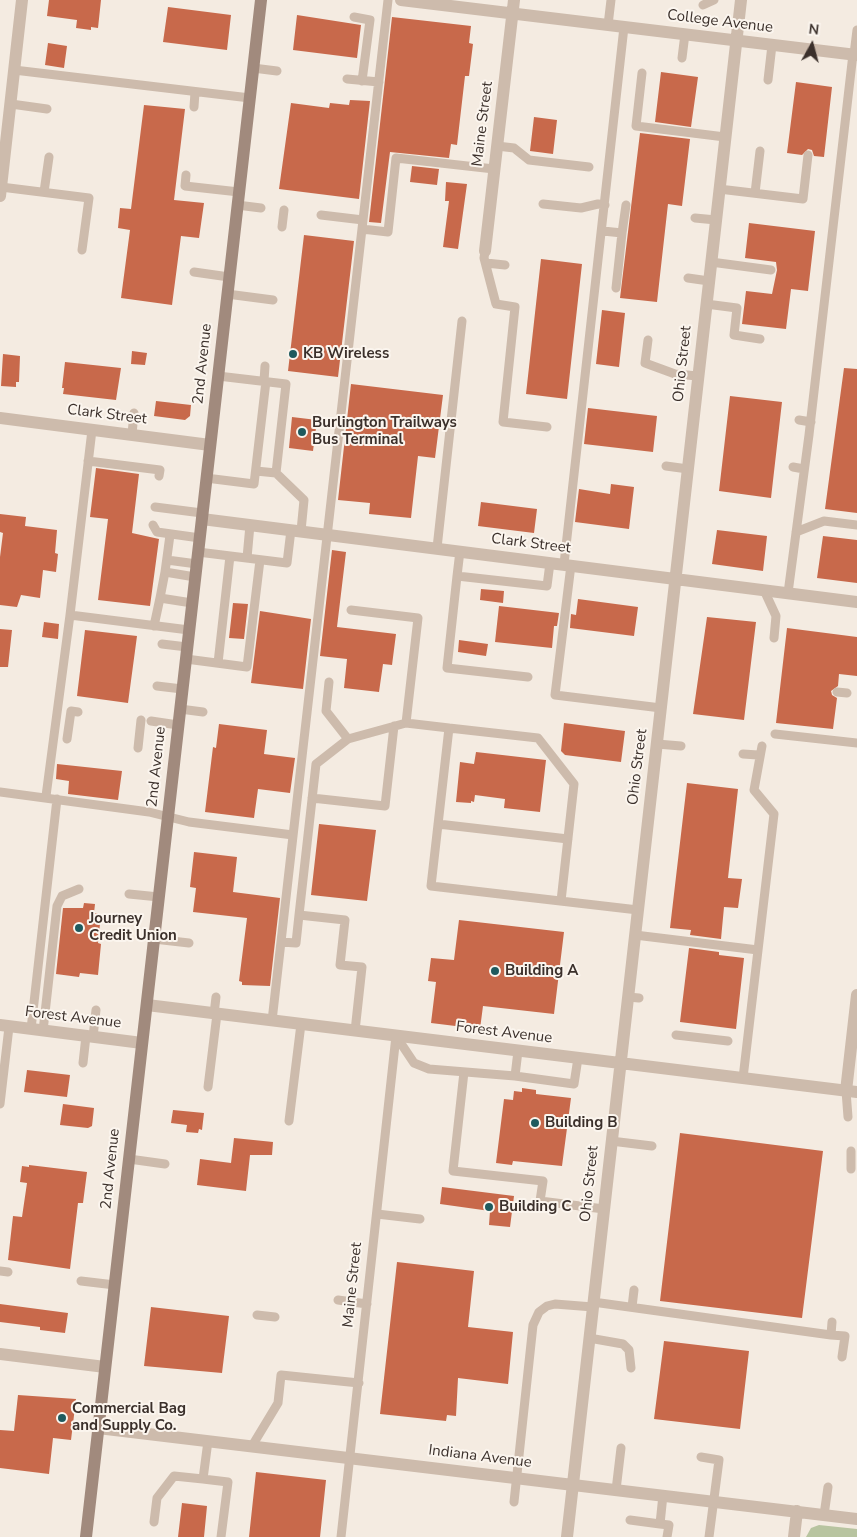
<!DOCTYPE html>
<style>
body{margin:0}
#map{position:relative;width:857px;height:1537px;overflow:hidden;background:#f4ebe1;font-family:"Nunito Sans",sans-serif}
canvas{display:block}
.north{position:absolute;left:787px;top:20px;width:50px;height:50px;-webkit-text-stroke:4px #fbf5ee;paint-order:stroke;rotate:7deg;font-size:14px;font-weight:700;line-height:20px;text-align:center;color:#3b302b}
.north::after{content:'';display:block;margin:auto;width:18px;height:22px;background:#3b302b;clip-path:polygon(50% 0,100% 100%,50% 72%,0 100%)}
</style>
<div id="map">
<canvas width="857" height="1537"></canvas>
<div class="north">N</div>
</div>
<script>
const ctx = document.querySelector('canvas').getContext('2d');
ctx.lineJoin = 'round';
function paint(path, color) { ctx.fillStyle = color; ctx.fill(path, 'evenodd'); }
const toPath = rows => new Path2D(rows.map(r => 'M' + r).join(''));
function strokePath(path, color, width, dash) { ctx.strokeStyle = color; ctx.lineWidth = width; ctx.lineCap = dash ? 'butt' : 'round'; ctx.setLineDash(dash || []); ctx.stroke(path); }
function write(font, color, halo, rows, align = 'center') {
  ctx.font = font + ' "Nunito Sans",sans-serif'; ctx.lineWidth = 4; ctx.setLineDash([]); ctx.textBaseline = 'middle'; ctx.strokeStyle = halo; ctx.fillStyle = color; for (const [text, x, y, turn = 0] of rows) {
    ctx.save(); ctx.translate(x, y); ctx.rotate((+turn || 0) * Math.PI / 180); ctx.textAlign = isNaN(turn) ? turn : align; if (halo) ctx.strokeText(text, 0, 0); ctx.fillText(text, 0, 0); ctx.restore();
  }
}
paint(toPath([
 [819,1525,857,1529,857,1537,806,1537,811,1528]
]), '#b8c4a0');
paint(toPath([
 [49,0,101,0,98,28,91,27,91,30,76,28,77,20,47,16],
 [168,7,231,15,227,50,163,42],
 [297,15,361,25,357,58,293,50],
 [392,17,471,26,469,43,473,44,469,76,465,76,457,145,451,144,449,158,390,152,381,223,369,222],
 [48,43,67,46,64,68,45,65],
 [661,72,698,77,691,127,655,122],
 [796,82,832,87,824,157,814,156,812,150,808,149,802,155,787,153],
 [350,100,370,101,359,199,279,189,291,103,329,108,330,103,349,105],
 [144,105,185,109,174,200,204,203,199,238,181,236,172,305,121,298,130,230,118,228,120,208,131,209],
 [534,117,557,120,553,154,530,151],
 [640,133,690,139,682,206,668,204,657,302,620,298],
 [412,166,439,169,437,185,410,182],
 [446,182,467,184,458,249,443,247,449,201,445,201],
 [749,223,815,231,808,291,791,289,786,329,742,324,746,291,772,294,777,270,776,262,745,258],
 [304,235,354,241,338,377,288,371],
 [541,259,582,264,567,399,526,394],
 [602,310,625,313,619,367,596,364],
 [132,351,147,353,145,365,131,364],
 [3,354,20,356,19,382,16,382,16,387,1,386],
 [65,362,121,368,116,400,63,394,64,388,62,388],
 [844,368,857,369,857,513,825,509],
 [351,384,443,395,435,458,418,456,411,518,369,514,370,503,338,500],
 [730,396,782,402,771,498,719,491],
 [156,401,191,405,190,416,185,420,154,416],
 [588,408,657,416,653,452,584,444],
 [292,417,317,420,313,451,289,448],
 [96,468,139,474,132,533,159,539,150,606,98,600,108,519,90,517],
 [611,484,634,487,629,529,575,522,579,489,610,494],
 [481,502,537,509,534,533,478,526],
 [0,514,26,517,25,526,57,530,55,553,58,554,56,572,43,570,40,598,21,595,17,607,0,605,0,557,3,533,0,532],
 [717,530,767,536,763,571,712,564],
 [823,536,857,540,857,583,817,578],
 [332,550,346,552,337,627,396,634,392,665,383,664,379,692,344,688,347,659,320,656],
 [481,589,504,591,503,603,480,600],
 [578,599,638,607,634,636,570,628,571,614,576,615],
 [233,603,248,604,244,639,229,638],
 [499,606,559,613,557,626,554,626,552,648,495,642],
 [260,611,311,619,303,689,251,683],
 [707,617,756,622,744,720,693,714],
 [44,622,59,624,58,639,42,637],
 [787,628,857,637,857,676,839,674,838,686,831,691,832,695,837,698,833,729,776,723],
 [0,629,12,630,8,667,0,667],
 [85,630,137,636,128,703,77,696],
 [459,640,488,644,486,656,458,652],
 [564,723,625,731,621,762,565,755,561,751],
 [219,724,267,730,264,754,295,758,290,793,258,789,254,818,205,812,213,747,216,748],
 [476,752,546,760,540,812,504,808,505,799,475,795,474,802,471,801,471,803,456,802,460,762,474,764],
 [57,764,122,771,118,800,68,794,69,781,56,779],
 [687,783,738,789,728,878,742,879,738,908,724,907,721,939,690,935,691,930,670,928],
 [319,824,376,830,367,901,311,895],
 [194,852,237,857,233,892,280,898,270,986,242,985,242,982,239,981,247,918,193,912,196,888,190,887],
 [84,903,95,904,94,913,101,914,98,943,101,944,98,975,80,973,79,977,56,974,63,908,83,908],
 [459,920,564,932,554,1014,483,1006,480,1029,431,1023,436,982,428,981,431,958,454,960],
 [689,948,719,952,719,955,744,958,736,1029,680,1022],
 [27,1070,70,1075,67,1097,24,1092],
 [522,1088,536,1090,536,1094,571,1098,562,1166,513,1161,512,1165,496,1163,504,1099,513,1100,514,1091,522,1092],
 [63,1104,94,1108,92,1126,88,1128,60,1125],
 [173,1110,204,1113,202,1130,199,1129,198,1133,186,1132,187,1125,171,1123],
 [680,1133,823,1151,802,1318,660,1301],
 [234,1138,273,1142,272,1155,250,1155,246,1191,197,1185,200,1159,231,1163],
 [29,1165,87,1172,83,1203,78,1203,70,1269,8,1260,13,1216,22,1217,27,1183,20,1182,22,1166,29,1167],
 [442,1187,514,1196,510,1227,489,1225,490,1211,440,1204],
 [397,1262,474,1271,468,1327,513,1332,508,1384,458,1378,456,1416,447,1415,446,1421,380,1414],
 [0,1304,68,1313,65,1333,40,1330,40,1327,0,1322],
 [151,1307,229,1316,222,1373,144,1366],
 [664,1341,749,1351,740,1429,654,1419],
 [18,1395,76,1399,71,1440,53,1438,49,1474,0,1468,0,1430,14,1431],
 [256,1472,326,1480,320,1537,249,1537],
 [182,1503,207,1506,204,1537,178,1537]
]), '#c8694b');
strokePath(toPath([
 [703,5,714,0],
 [354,17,370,20,362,81],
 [608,25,611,0],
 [854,54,857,30],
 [682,58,685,34],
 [253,68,277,71],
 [14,70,250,98],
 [642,73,636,126,725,137],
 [347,79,379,82],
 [768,80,772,45],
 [11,104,47,109],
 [194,107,195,92],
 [497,146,514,148,529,160,589,167],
 [186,175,185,186,239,192],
 [1,187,89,198,82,250],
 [719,189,803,199,808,155],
 [44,192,49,157],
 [755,193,760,151],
 [543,204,581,208,598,204,605,205],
 [237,205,261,208],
 [321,215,363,220],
 [695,218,716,220],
 [282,227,284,210],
 [362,229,388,232,396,158,494,169],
 [603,231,622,233,626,205],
 [485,251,484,258,496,304,515,307,503,422,547,427],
 [711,262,771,270],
 [486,263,505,265],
 [194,272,229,277],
 [688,278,709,281],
 [616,288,622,233],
 [227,294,273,300],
 [706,304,737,308,734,335,760,339],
 [648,340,645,363,675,374,698,376],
 [218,376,286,384,276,473],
 [264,381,265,366],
 [799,420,811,422],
 [132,434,134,413],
 [88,461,160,470,159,476],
 [666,466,688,469],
 [793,467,804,469],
 [256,471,276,473,304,500,301,531],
 [206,478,254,484,266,381],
 [155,507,202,513],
 [153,525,157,532,200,538],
 [796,532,824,521,857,525],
 [437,548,462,321],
 [460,551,457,576,547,586,550,563],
 [198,552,287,563,291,530],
 [247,558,250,525],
 [167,560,197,564],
 [564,564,624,27],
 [571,565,555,695,661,708],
 [165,572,170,535],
 [457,576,447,668,528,677],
 [764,590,776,616,774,638],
 [788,593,809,435,853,54],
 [160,598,165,572,195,577],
 [351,610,418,618,406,723,449,728,431,886,638,910],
 [70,615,189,630],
 [154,626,160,598,192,603],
 [162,644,187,647],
 [186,659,247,667,260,560],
 [218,663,230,556],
 [329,682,326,711,348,739],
 [157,686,182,689],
 [837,692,847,693],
 [180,709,203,712],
 [151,721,178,725],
 [449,728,538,738,574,784,561,901],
 [775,734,857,743],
 [67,739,71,711,78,712],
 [657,744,681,746],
 [138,748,141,720],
 [743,754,758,755],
 [0,792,149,812,189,822,293,835],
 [46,796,70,615,92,430],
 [312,798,385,806,394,726],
 [438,824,568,839],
 [129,894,159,897],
 [635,935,758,950],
 [154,939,189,943],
 [281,942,296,943,299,915],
 [628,997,639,998],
 [214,1014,216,997],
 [272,1021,388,0],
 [31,1029,57,799],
 [43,1031,57,906,62,896,79,889],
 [355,1031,362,967,340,965,345,920,299,915,316,764,348,739,406,723],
 [676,1035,728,1041],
 [396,1036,414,1063,429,1069,515,1076],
 [93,1037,96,1010],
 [518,1051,515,1076,574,1084,578,1058],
 [83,1063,86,1036],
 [464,1072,453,1171,543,1181,540,1201,604,1209],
 [743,1078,774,814,754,790,762,746],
 [208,1087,217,1014],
 [846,1091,848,1117],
 [0,1104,9,1027],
 [289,1121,301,1024],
 [611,1141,652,1146],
 [851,1151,851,1169],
 [129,1159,165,1164],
 [377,1214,420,1219],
 [0,1271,8,1272],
 [81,1281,115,1285],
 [338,1300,367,1304],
 [593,1302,831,1335,832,1322],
 [632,1307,634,1290],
 [257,1315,275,1317],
 [831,1335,845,1336,842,1357],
 [589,1338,623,1344,629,1350,631,1368],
 [252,1446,278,1403,281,1375,359,1383],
 [701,1457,719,1460,709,1537],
 [203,1479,228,1482,221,1537],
 [616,1490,621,1448],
 [514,1502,533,1325,539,1312,547,1306,555,1304,593,1307],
 [824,1515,828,1487],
 [630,1520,660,1524,663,1495],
 [154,1522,157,1498,174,1476,203,1479,208,1441],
 [660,1524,669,1525,667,1537],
 [341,1537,396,1036]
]), '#cdbbac', 9);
strokePath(toPath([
 [401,0,857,55],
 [0,196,22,0],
 [485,251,514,0],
 [0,418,210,445],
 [202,519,857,602],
 [147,1005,857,1092],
 [846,1091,857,995],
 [0,1354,105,1367],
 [98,1428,857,1519],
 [567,1537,741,0],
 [794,1537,797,1511]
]), '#cdbbac', 12);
strokePath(toPath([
 [0,1025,142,1043]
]), '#cdbbac', 12);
strokePath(toPath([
 [86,1537,261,0]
]), '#a18a7d', 12);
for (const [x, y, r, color] of [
 [293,354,5,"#1f5a5e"],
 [302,432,5,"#1f5a5e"],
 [79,928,5,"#1f5a5e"],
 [495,971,5,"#1f5a5e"],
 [535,1123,5,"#1f5a5e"],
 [489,1207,5,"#1f5a5e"],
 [62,1418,5,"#1f5a5e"]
]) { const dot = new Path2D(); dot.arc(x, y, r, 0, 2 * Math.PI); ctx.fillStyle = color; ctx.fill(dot); strokePath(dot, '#fbf5ee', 2); }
write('15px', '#3b302b', '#fbf5ee', [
 ["College Avenue",720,22,7],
 ["Maine Street",483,124,-83],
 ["2nd Avenue",203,364,-84],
 ["Ohio Street",683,364,-84],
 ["Clark Street",107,415,7],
 ["Clark Street",531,544,7],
 ["2nd Avenue",157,767,-84],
 ["Ohio Street",638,767,-83],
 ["Forest Avenue",73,1018,7],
 ["Forest Avenue",504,1033,7],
 ["2nd Avenue",111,1169,-84],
 ["Ohio Street",590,1184,-84],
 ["Maine Street",353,1285,-84],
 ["Indiana Avenue",480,1457,7]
]);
write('bold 15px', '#3b302b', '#fbf5ee', [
 ["KB Wireless",303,354],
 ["Burlington Trailways",312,423],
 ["Bus Terminal",312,440],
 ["Journey",89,919],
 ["Credit Union",89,936],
 ["Building A",505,971],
 ["Building B",545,1123],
 ["Building C",499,1207],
 ["Commercial Bag",72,1409],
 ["and Supply Co.",72,1426]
], 'left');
</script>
